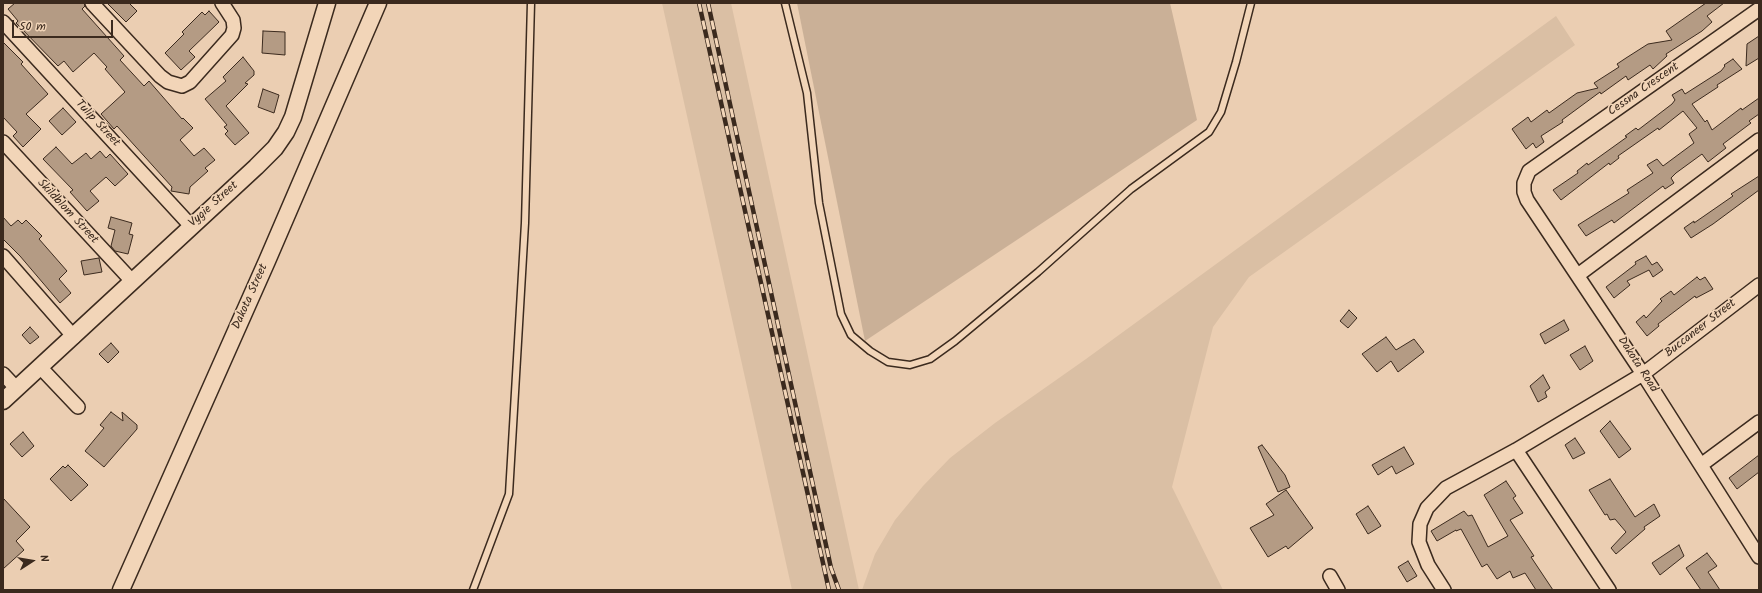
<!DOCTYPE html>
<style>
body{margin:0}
#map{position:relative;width:1762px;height:593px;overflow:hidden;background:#ebceb2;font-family:Kalam,sans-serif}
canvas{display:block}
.frame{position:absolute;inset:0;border:4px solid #3b2a1e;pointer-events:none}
.north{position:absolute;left:12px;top:541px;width:40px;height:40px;-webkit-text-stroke:3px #f2d5b8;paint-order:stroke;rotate:78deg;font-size:11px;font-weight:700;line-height:16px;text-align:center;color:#3b2a1e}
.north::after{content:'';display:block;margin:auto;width:14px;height:18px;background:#3b2a1e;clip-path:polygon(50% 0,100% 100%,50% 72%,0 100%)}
.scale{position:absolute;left:12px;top:20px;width:101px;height:18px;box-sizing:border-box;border:2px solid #3b2a1e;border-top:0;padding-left:5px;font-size:12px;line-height:14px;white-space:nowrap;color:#3b2a1e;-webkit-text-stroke:3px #f2d5b8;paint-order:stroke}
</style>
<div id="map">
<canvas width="1762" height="593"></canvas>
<div class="frame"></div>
<div class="north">N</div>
<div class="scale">50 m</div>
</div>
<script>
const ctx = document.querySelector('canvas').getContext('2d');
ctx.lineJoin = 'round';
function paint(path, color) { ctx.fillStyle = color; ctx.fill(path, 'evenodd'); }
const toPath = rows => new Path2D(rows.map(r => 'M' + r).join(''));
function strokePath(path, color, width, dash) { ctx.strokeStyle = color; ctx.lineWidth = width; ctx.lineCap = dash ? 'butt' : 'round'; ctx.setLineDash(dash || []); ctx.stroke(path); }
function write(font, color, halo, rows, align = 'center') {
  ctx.font = font + ' Kalam,sans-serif'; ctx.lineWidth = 3.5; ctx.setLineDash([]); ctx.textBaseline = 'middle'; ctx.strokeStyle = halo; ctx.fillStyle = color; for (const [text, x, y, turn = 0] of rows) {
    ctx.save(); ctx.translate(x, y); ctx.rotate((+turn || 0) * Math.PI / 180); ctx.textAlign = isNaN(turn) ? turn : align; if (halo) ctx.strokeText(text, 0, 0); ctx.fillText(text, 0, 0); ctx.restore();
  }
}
paint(toPath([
 [662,3,731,3,859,590,792,590],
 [1556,16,1575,45,1249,277,1213,327,1172,487,1223,590,862,590,875,554,895,520,923,486,950,458,995,423,1086,359]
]), '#dabfa4');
paint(toPath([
 [797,3,1170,3,1197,120,865,341]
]), '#cab097');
const building = toPath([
 [15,3,84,3,85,6,82,9,124,56,120,60,144,86,149,81,182,119,183,118,193,128,180,140,194,156,204,148,215,160,205,168,208,171,190,187,189,194,171,191,172,187,117,126,114,129,101,114,125,92,105,69,107,67,94,53,73,72,64,61,58,66,16,23,18,21,8,9,15,3],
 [107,3,129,3,137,11,126,22,107,3],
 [1706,3,1724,3,1707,16,1712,22,1702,31,1666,54,1667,56,1653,69,1650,65,1628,80,1626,76,1601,94,1600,92,1562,120,1563,122,1541,136,1544,142,1536,148,1533,143,1526,149,1512,129,1528,117,1531,122,1547,110,1549,113,1577,93,1598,88,1594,83,1619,67,1617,64,1626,58,1648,44,1672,40,1666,31,1706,3],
 [209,11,219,22,189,51,195,57,181,70,165,53,184,34,182,32,202,12,205,15,209,11],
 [263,31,285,32,285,55,262,53,263,31],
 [1759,36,1759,58,1746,66,1747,44,1759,36],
 [3,42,23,62,21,64,48,94,26,114,41,129,23,147,13,136,17,132,3,117,3,42],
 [243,57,254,71,254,75,245,83,248,84,226,106,249,133,235,145,225,134,228,131,224,127,227,125,205,99,226,81,223,77,243,57],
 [1733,59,1742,69,1717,85,1718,87,1692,104,1705,122,1707,120,1712,130,1741,108,1742,110,1759,98,1759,114,1749,121,1751,123,1723,144,1726,148,1708,162,1702,154,1676,173,1671,178,1674,183,1665,189,1663,186,1614,223,1612,220,1586,236,1578,225,1629,193,1627,190,1653,173,1647,165,1657,159,1663,166,1694,143,1689,134,1697,128,1683,111,1659,130,1658,128,1618,156,1619,158,1610,165,1609,163,1561,200,1553,190,1578,173,1577,171,1587,163,1588,165,1627,137,1625,136,1636,128,1638,130,1672,104,1675,100,1672,95,1682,89,1685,94,1721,71,1725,66,1724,65,1733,59],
 [263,89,279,95,274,113,258,107,263,89],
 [63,108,76,122,62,135,49,121,63,108],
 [56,147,72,164,86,153,91,159,100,151,106,158,110,154,128,174,115,186,106,177,90,191,99,201,87,211,70,192,73,190,43,159,56,147],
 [1759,176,1759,190,1713,224,1691,238,1684,228,1694,221,1694,223,1733,196,1731,194,1759,176],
 [3,217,11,226,18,220,22,224,26,220,42,236,39,239,67,271,59,279,71,293,60,303,20,256,3,239,3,217],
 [111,217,132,223,129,234,133,235,128,254,115,251,111,246,115,230,108,228,111,217],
 [1646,256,1652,265,1657,262,1663,270,1653,277,1649,270,1627,281,1630,285,1614,298,1606,287,1636,264,1635,262,1646,256],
 [99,258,102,272,84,275,81,261,99,258],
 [1697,277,1700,280,1705,277,1713,289,1696,298,1695,296,1658,324,1659,326,1647,336,1636,322,1644,315,1646,318,1662,301,1660,299,1671,291,1674,295,1697,277],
 [1349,310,1357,318,1348,328,1340,321,1349,310],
 [1564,320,1569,330,1545,344,1540,334,1564,320],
 [30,327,39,337,30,344,22,335,30,327],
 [1386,337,1396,350,1414,339,1424,352,1398,372,1391,361,1377,372,1362,354,1386,337],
 [111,343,119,352,108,363,99,354,111,343],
 [1585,346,1593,361,1580,370,1570,355,1585,346],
 [1543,375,1550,388,1545,392,1547,397,1538,402,1530,386,1543,375],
 [111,412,123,421,122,412,137,425,137,429,104,467,85,451,104,428,100,425,111,412],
 [1610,421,1631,449,1619,458,1600,431,1610,421],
 [23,432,34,446,22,457,10,444,23,432],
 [1575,438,1585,453,1573,459,1565,445,1575,438],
 [1262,445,1285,475,1290,487,1278,492,1258,447,1262,445],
 [1404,447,1414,464,1396,474,1392,466,1378,475,1372,465,1404,447],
 [1759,455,1759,472,1737,489,1729,478,1759,455],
 [68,465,88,485,71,501,50,479,63,466,65,468,68,465],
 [1610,479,1635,517,1654,504,1660,516,1644,527,1645,529,1616,554,1611,548,1626,532,1615,519,1610,520,1607,514,1605,515,1589,490,1610,479],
 [1506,481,1516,496,1513,498,1523,513,1510,520,1534,556,1531,557,1553,590,1536,590,1525,573,1513,578,1510,571,1497,579,1487,564,1482,567,1461,529,1456,531,1456,530,1437,541,1431,531,1464,511,1468,516,1472,515,1488,547,1508,536,1484,495,1506,481],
 [1286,490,1313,528,1288,549,1286,546,1268,557,1250,528,1274,515,1266,504,1286,490],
 [3,498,30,527,16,541,24,550,3,569,3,498],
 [1368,506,1381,526,1368,534,1356,514,1368,506],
 [1679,545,1684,556,1660,575,1652,563,1679,545],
 [1707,553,1717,566,1708,572,1720,590,1701,590,1686,568,1707,553],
 [1408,561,1417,576,1407,582,1398,567,1408,561]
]);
paint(building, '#b49b84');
strokePath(building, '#3b2a1e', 1);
const service = toPath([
 [785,3,807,93,819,203,841,314,851,335,870,351,888,362,910,365,930,359,955,341,1038,272,1131,189,1209,132,1221,112,1236,62,1251,3],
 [473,590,509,494,525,223,531,3]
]);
const minor = toPath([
 [92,3,160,76,168,82,182,86,190,82,232,35,234,28,233,20,222,3],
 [1759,9,1529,171,1524,183,1524,192,1527,200,1643,374,1759,557],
 [3,22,191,226],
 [3,142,132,281],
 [3,256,74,337],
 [1578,275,1759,140],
 [40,367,78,407],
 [3,374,17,389],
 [1516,450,1609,590],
 [1701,465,1759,422],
 [1330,576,1338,590],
 [1444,590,1428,565,1419,542,1420,524,1427,508,1446,488,1516,450,1643,374,1759,285]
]);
const tertiary = toPath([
 [3,401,256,167,275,148,286,132,293,117,327,3],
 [121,590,267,261,378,3]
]);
strokePath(service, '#3b2a1e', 9);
strokePath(minor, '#3b2a1e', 16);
strokePath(tertiary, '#3b2a1e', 19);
strokePath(service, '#f2d5b8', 6);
strokePath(minor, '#f2d5b8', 13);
strokePath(tertiary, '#f2d5b8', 16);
const rail = toPath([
 [699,3,829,590],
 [708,3,831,568,839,590]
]);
strokePath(rail, '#3b2a1e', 4.5);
strokePath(rail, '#f2d5b8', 3, [9]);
write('12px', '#3b2a1e', '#f2d5b8', [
 ["Cessna Crescent",1644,90,-35],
 ["Tulip Street",97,124,47],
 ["Vygie Street",214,205,-42],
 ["Skildblom Street",67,212,47],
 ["Dakota Street",251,297,-66],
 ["Buccaneer Street",1701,329,-38],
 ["Dakota Road",1637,365,57]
]);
</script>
